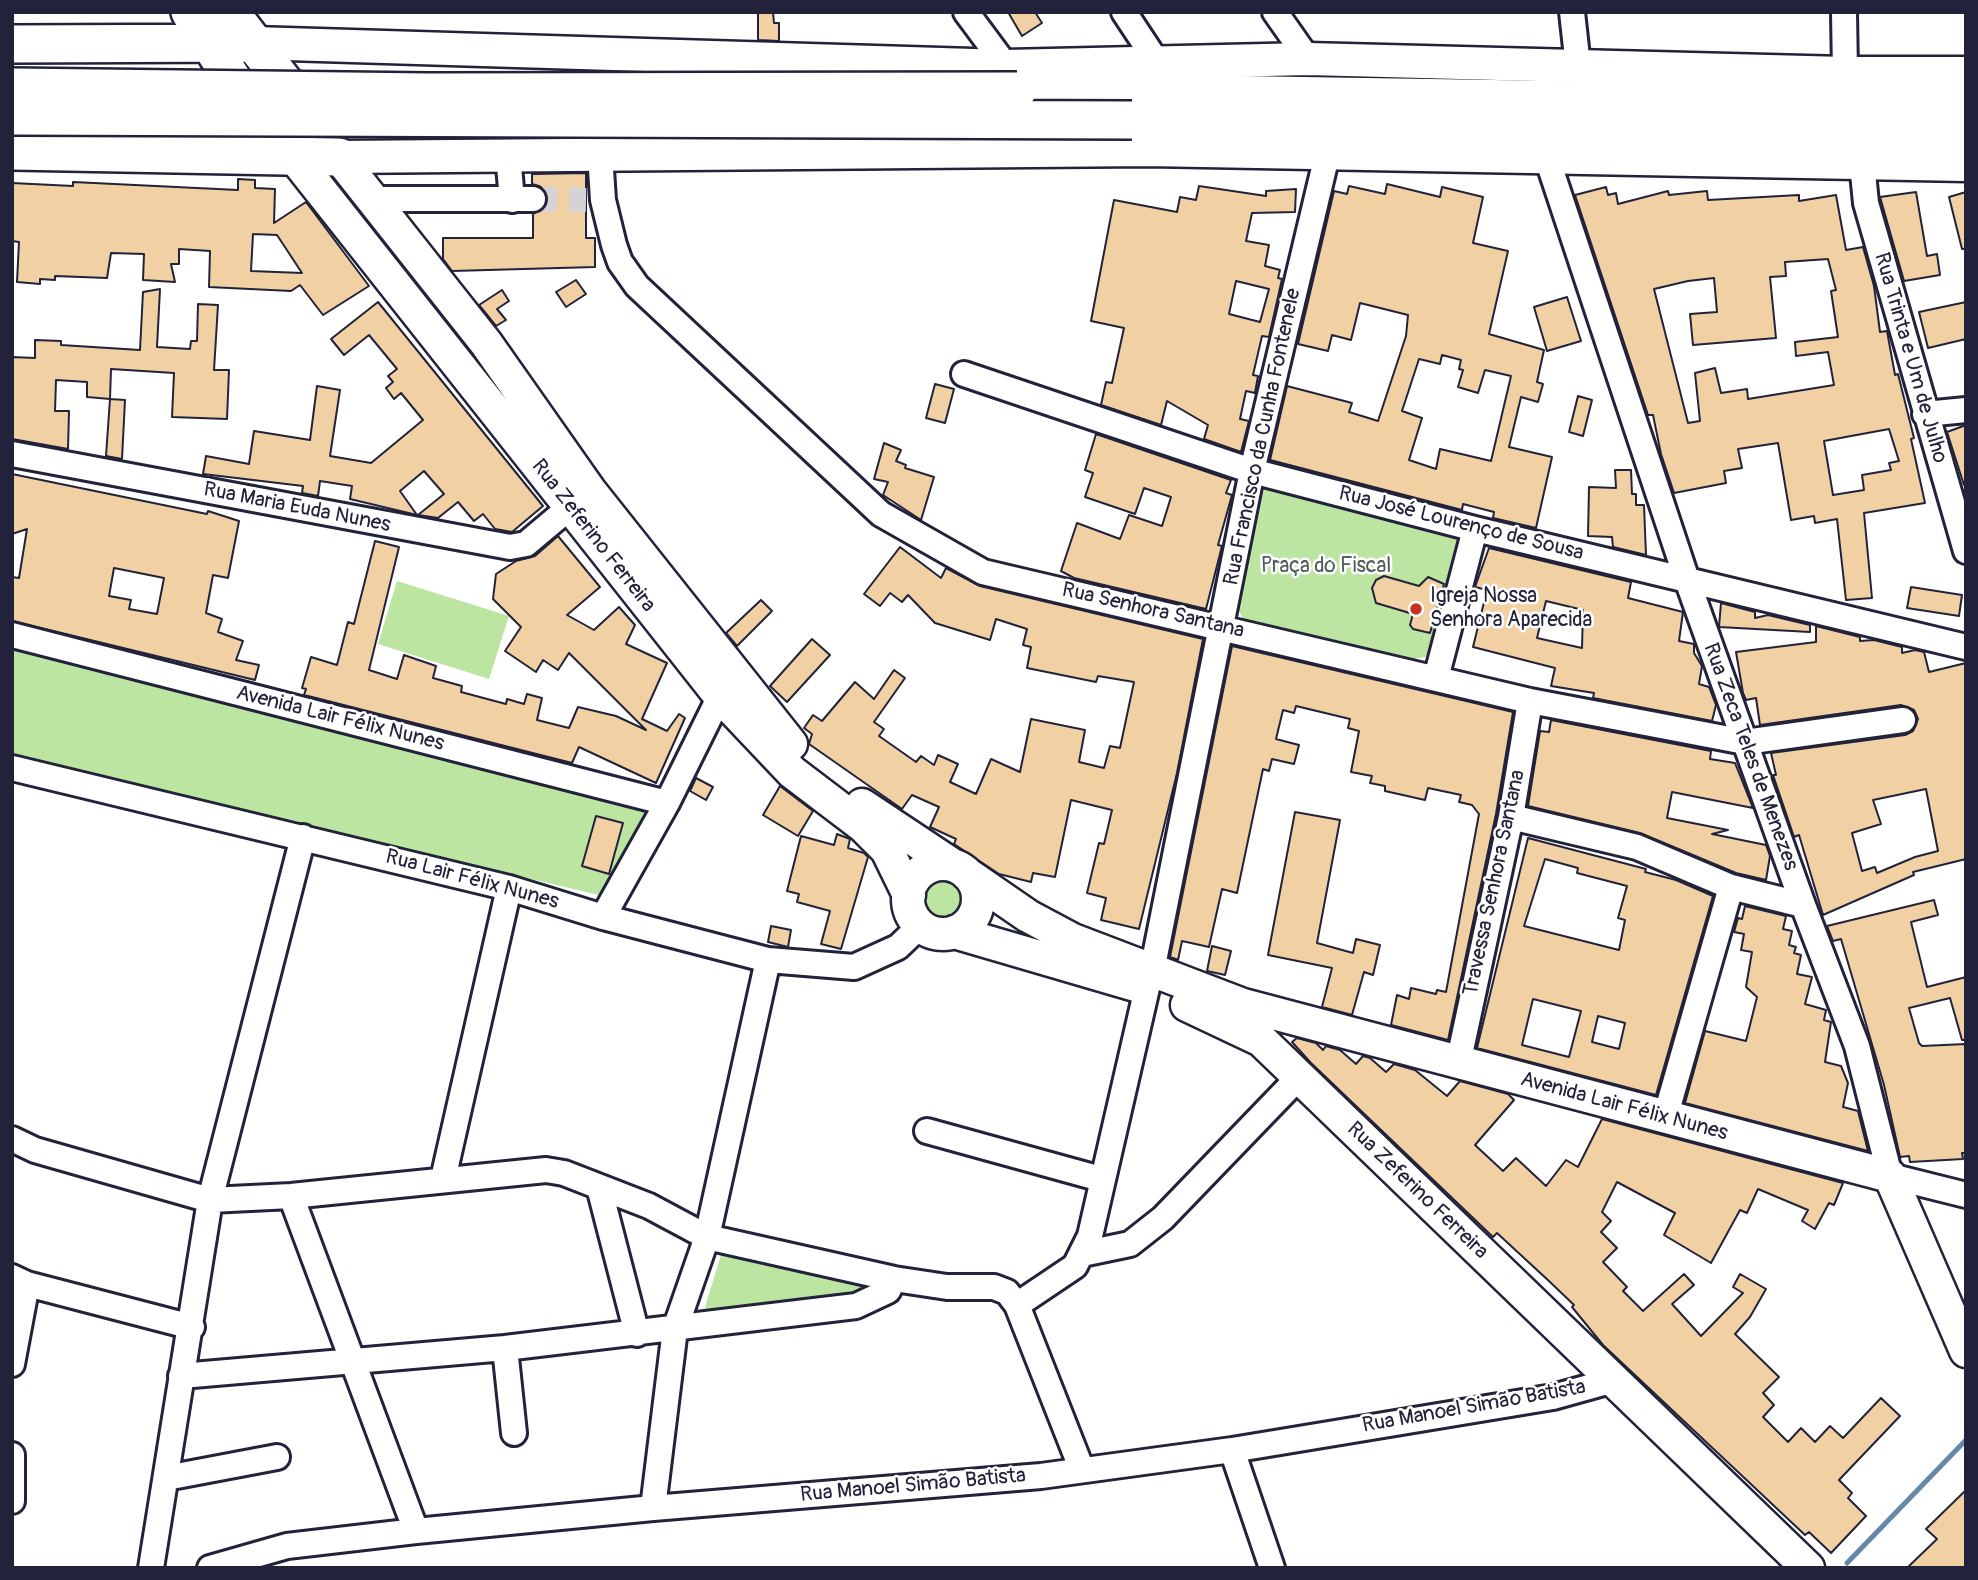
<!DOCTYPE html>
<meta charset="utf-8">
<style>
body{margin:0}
#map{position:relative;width:1978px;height:1580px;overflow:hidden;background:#fff;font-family:Pangolin,sans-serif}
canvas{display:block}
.frame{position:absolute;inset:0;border:14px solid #22223b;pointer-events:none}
</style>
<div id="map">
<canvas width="1978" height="1580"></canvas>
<div class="frame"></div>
</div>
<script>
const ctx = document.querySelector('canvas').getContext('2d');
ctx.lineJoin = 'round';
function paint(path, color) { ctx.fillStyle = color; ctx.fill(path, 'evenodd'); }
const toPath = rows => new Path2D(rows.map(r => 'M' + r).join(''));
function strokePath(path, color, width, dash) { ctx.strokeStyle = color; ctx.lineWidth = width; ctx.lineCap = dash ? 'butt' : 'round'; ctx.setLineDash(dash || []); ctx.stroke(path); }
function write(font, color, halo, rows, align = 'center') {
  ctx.font = font + ' Pangolin,sans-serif'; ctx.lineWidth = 5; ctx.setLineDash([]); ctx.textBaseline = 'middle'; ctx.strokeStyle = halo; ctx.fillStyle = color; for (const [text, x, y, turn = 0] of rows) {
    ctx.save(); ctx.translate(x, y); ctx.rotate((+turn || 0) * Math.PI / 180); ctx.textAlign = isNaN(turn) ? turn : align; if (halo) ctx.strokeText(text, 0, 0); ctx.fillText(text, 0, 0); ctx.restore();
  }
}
paint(toPath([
 [1271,485,1466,534,1432,656,1413,659,1243,618,1238,610,1264,489],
 [397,581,509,616,489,679,378,644],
 [12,646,654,808,611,898,12,755],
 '925 900a23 23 0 1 1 46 0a23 23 0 1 1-46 0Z',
 [724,1245,864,1282,864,1291,860,1297,712,1314,705,1307]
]), '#bce5a1');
strokePath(toPath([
 [1847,1563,1965,1441]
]), '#6587a8', 5);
const building = toPath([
 [758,12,773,12,774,23,779,23,779,41,758,40,758,12],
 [1008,12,1035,12,1042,23,1022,36,1008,12],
 [586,173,586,238,595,238,595,267,452,271,443,259,443,238,533,238,533,214,545,207,548,198,541,187,532,184,532,174,586,173],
 [238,179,255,180,255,188,275,189,274,223,306,202,369,286,323,315,300,285,291,291,209,287,210,251,179,249,179,264,171,264,175,282,143,280,144,254,111,253,107,278,55,276,55,280,40,279,40,284,17,282,19,242,12,241,12,183,73,186,73,182,238,190,238,179],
 [253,234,277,235,302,273,251,271,253,234],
 [1387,184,1440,197,1442,187,1483,197,1473,243,1508,251,1489,334,1544,350,1537,382,1543,384,1538,402,1521,397,1509,447,1552,457,1536,528,1493,518,1494,512,1463,504,1462,510,1270,460,1287,386,1352,403,1349,412,1378,421,1406,336,1408,315,1360,303,1351,340,1332,335,1328,351,1298,344,1334,191,1347,194,1349,186,1385,194,1387,184],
 [1442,355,1461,360,1459,369,1463,370,1458,387,1478,393,1485,370,1511,376,1491,461,1440,449,1436,469,1409,460,1422,418,1402,411,1419,359,1440,364,1442,355],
 [1199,186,1266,196,1266,191,1296,189,1295,212,1252,213,1246,241,1269,245,1265,266,1280,270,1278,278,1282,279,1269,337,1262,336,1253,375,1258,376,1255,393,1246,391,1240,419,1249,421,1241,452,1204,439,1208,425,1167,401,1161,425,1101,405,1106,382,1112,383,1124,328,1091,321,1114,200,1177,212,1180,197,1196,200,1199,186],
 [1236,281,1269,289,1260,322,1229,314,1236,281],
 [1606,187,1608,195,1616,193,1618,204,1668,191,1669,195,1707,191,1708,200,1799,195,1799,201,1836,195,1846,250,1863,247,1874,286,1880,332,1887,331,1895,375,1898,374,1914,438,1911,439,1925,503,1864,513,1872,598,1846,600,1837,519,1815,523,1814,516,1791,520,1778,443,1738,449,1742,468,1724,471,1726,483,1674,493,1661,454,1653,415,1648,415,1575,195,1606,187],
 [1828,259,1836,290,1831,291,1838,337,1795,342,1796,356,1828,352,1834,385,1748,399,1747,389,1721,393,1715,368,1695,373,1700,421,1688,423,1654,289,1688,281,1714,278,1717,312,1690,314,1693,345,1776,338,1770,277,1786,276,1785,262,1828,259],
 [1889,429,1899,461,1889,463,1891,470,1862,475,1864,490,1833,495,1824,441,1889,429],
 [1916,192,1927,256,1937,254,1940,275,1904,281,1880,197,1916,192],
 [1966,192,1966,249,1962,249,1949,197,1966,192],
 [576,280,586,294,566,307,556,292,576,280],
 [160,289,157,347,190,349,191,341,197,341,198,304,218,305,214,370,229,370,227,419,172,417,174,373,111,369,110,399,87,397,87,382,56,380,55,411,69,411,68,449,12,439,12,357,35,358,35,340,61,341,61,345,140,350,143,292,160,289],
 [502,290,509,301,497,309,506,320,496,326,479,305,502,290],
 [1567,297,1581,341,1547,351,1534,307,1567,297],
 [378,302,543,506,512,532,495,529,483,514,474,521,458,502,438,518,418,515,444,494,424,471,400,491,417,515,350,499,352,486,320,481,318,496,302,493,303,486,203,474,206,456,249,464,254,431,310,440,317,386,340,390,330,456,371,463,423,420,401,393,394,399,386,388,393,382,388,376,397,369,369,335,344,355,331,339,378,302],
 [1966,302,1966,339,1928,348,1919,312,1966,302],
 [935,384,954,389,945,423,926,418,935,384],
 [1578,396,1592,400,1583,436,1569,432,1578,396],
 [110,399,125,400,122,459,106,456,110,399],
 [1966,425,1966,485,1964,485,1947,432,1966,425],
 [1096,434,1231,480,1226,493,1232,495,1218,545,1222,546,1206,609,1074,578,1061,571,1077,523,1120,539,1129,515,1162,526,1171,497,1144,488,1135,514,1085,497,1093,473,1085,470,1096,434],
 [884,443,901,450,896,461,906,465,905,468,934,477,921,520,883,495,888,482,874,479,884,443],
 [1615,470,1631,470,1632,494,1636,494,1636,505,1644,505,1646,555,1613,547,1612,537,1588,536,1589,487,1616,488,1615,470],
 [12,474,207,514,208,511,239,521,228,578,213,575,206,613,222,619,218,632,243,641,236,660,259,665,255,680,12,621,12,577,19,578,27,529,12,534,12,474],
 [114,568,164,578,157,614,129,609,131,600,109,596,114,568],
 [558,536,600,587,567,615,594,630,619,607,635,625,626,644,667,663,642,719,667,731,679,714,685,718,656,783,579,747,572,763,304,695,306,689,302,688,311,657,337,665,348,622,354,624,375,541,399,547,369,670,397,679,404,655,436,666,433,678,462,686,461,692,506,704,507,699,524,704,527,694,542,698,537,720,569,728,578,707,616,716,646,730,569,653,558,670,543,660,536,672,505,651,521,627,493,599,496,574,516,561,535,556,558,536],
 [900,547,941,578,946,568,980,586,1203,639,1177,773,1139,929,1101,920,1106,898,1087,893,1099,843,1104,844,1112,810,1071,800,1055,877,1033,873,1031,882,999,874,954,844,956,839,930,827,939,807,912,795,902,809,809,744,812,734,804,728,813,715,822,721,855,682,874,699,894,670,905,678,874,722,884,729,879,736,916,762,921,756,934,765,938,755,958,764,950,782,976,794,991,759,1020,772,1031,719,1085,730,1079,762,1104,768,1110,746,1120,748,1134,682,1098,676,1096,682,1027,668,1031,647,1023,645,1027,629,996,619,990,640,935,623,908,595,902,602,890,593,880,606,864,594,900,547],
 [1489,548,1631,582,1628,598,1683,612,1679,641,1694,644,1694,653,1702,666,1699,684,1709,687,1716,705,1712,721,1593,698,1594,693,1551,686,1555,668,1473,647,1487,590,1475,587,1489,548],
 [1546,601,1583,610,1582,648,1537,638,1546,601],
 [1384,576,1419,586,1428,577,1444,584,1430,633,1413,629,1410,625,1413,614,1376,603,1372,588,1376,580,1384,576],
 [1911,587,1962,595,1959,616,1907,608,1911,587],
 [761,600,772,611,737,646,726,633,761,600],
 [1721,603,1755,612,1755,618,1768,615,1810,625,1810,632,1719,627,1721,603],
 [1816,626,1860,637,1860,641,1874,640,1902,647,1902,653,1915,650,1924,652,1929,672,1966,663,1966,859,1913,872,1914,875,1823,915,1799,835,1794,837,1773,775,1776,775,1771,753,1905,735,1913,731,1918,719,1914,710,1901,705,1760,725,1756,698,1746,700,1743,693,1736,652,1816,642,1816,626],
 [1926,789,1938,851,1915,857,1877,873,1875,867,1862,871,1852,833,1881,824,1873,800,1926,789],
 [812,639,830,655,787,702,770,686,812,639],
 [1232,646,1513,712,1496,814,1448,1040,1391,1025,1397,995,1409,999,1411,988,1436,994,1437,990,1446,992,1479,814,1472,805,1459,802,1461,795,1428,788,1425,800,1385,791,1385,786,1370,783,1372,776,1351,772,1359,731,1348,728,1350,719,1296,706,1294,713,1283,710,1276,739,1299,745,1294,764,1272,759,1269,771,1263,769,1237,893,1222,889,1209,947,1182,941,1178,960,1170,957,1232,646],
 [1551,720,1711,751,1710,759,1735,763,1753,808,1672,792,1667,818,1728,830,1712,834,1766,845,1770,856,1766,880,1736,873,1640,833,1528,806,1540,731,1549,732,1551,720],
 [696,778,713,787,706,800,690,791,696,778],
 [780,786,813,811,798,836,763,815,780,786],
 [1295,812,1340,820,1317,943,1353,953,1356,939,1380,945,1373,975,1364,972,1352,1015,1322,1007,1332,968,1268,955,1295,812],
 [596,816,623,823,609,874,582,866,596,816],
 [837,834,850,839,848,848,864,853,868,857,841,949,821,944,830,911,797,902,799,894,787,891,801,836,834,845,837,834],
 [1528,838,1646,869,1645,872,1676,880,1713,896,1656,1095,1477,1048,1528,838],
 [1545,859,1578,868,1577,873,1627,886,1618,918,1625,920,1619,950,1524,926,1545,859],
 [1533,999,1581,1011,1569,1057,1522,1045,1533,999],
 [1598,1016,1625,1023,1619,1049,1592,1042,1598,1016],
 [1934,900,1938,915,1911,922,1927,987,1966,977,1966,1040,1962,1040,1950,998,1909,1008,1919,1043,1922,1046,1966,1044,1966,1153,1962,1153,1963,1159,1910,1162,1909,1156,1900,1157,1884,1085,1841,939,1833,941,1827,926,1934,900],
 [1745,906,1786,916,1783,929,1792,931,1789,945,1796,947,1794,953,1801,955,1797,974,1812,977,1805,1004,1826,1010,1824,1020,1831,1022,1825,1062,1841,1066,1848,1083,1843,1107,1858,1111,1868,1151,1685,1103,1705,1031,1746,1041,1757,997,1746,987,1752,952,1741,950,1744,934,1734,932,1738,918,1742,919,1745,906],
 [771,926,791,930,788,947,768,942,771,926],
 [1212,946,1231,951,1225,975,1207,971,1212,946],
 [1297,1038,1316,1043,1323,1050,1326,1046,1340,1050,1356,1064,1363,1056,1370,1058,1386,1072,1394,1064,1415,1070,1447,1096,1460,1081,1508,1094,1514,1100,1475,1145,1503,1171,1516,1158,1546,1186,1566,1160,1578,1167,1602,1119,1843,1183,1834,1205,1829,1203,1815,1229,1802,1221,1808,1210,1758,1189,1747,1213,1740,1210,1711,1263,1664,1235,1675,1213,1617,1182,1602,1212,1611,1221,1601,1232,1617,1248,1603,1262,1627,1287,1623,1291,1643,1311,1684,1274,1694,1285,1672,1304,1701,1336,1743,1293,1733,1287,1740,1274,1766,1289,1750,1317,1735,1334,1779,1377,1763,1393,1774,1405,1763,1417,1788,1442,1801,1428,1815,1442,1830,1426,1843,1438,1881,1398,1900,1416,1839,1480,1852,1493,1848,1498,1866,1516,1831,1553,1809,1532,1805,1535,1603,1345,1572,1307,1574,1305,1550,1282,1497,1233,1493,1237,1311,1063,1292,1042,1297,1038],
 [1966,1490,1966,1568,1907,1568,1937,1539,1926,1529,1966,1490]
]);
paint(building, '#f1d1a3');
strokePath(building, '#22223b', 2);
strokePath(toPath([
 [533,199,586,200]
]), '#d3d3d8', 24, [24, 12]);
const minor = toPath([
 [966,12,1006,66],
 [1124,12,1157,62],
 [1275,12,1308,59],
 [1572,12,1578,66],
 [1844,12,1845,73],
 [600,154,603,200,614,245,620,262,637,286,881,514,983,572,1530,701,1745,742,1903,720],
 [508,155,512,200],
 [1547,158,1686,577,1803,905,1857,1046,1890,1176,1966,1195],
 [1862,163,1866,203,1966,551],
 [371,199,533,199],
 [964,374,1252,471,1475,529,1966,647],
 [1925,414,1966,410],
 [12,454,510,547,526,544,570,507],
 [12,635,667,803],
 [1436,678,1475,529],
 [12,768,509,888,603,917,768,960,854,967,898,947,920,926],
 [1511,817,1637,847,1731,887,1803,905],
 [603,917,667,803,720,696],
 [1152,971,1252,471,1328,151],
 [1458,1064,1511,817,1530,701],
 [1665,1118,1731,887],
 [927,1131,1101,1179],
 [12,1139,35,1150,210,1200,291,1196,546,1170,564,1173,649,1206,707,1237,894,1279,947,1287,994,1287,1007,1292,1017,1305,1082,1470],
 [443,1179,509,888],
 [599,1187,637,1334],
 [291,1196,416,1531],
 [1082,1254,1130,1244,1163,1218,1299,1077],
 [12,1277,27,1284,192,1327],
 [1017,1305,1075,1266,1090,1236,1147,988],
 [505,1348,514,1433],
 [12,1364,27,1284],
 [181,1376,505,1348,856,1306,888,1291,894,1279],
 [1232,1450,1272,1568],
 [12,1455,12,1501],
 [166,1478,277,1457],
 [653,1508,675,1329,707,1237,768,960],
 [151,1568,210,1200,303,837],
 [210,1568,287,1546,416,1531,653,1508,1041,1476,1232,1450,1553,1397,1614,1380]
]);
const major = toPath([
 [254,43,1006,66,1308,59,1845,73,1966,73],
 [294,157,720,696,792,772,863,826,887,850,909,895],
 [339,157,1148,150,1966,165],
 [339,157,486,343,590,491,791,744],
 [862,805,954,866],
 '908 899a35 35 0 1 1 70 0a35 35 0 1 1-70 0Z',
 [967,874,1028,916,1073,940,1243,1005,1890,1176,1966,1351],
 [954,932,1142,987],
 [1187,1005,1261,1040,1808,1568]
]);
const highway = toPath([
 [190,12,236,85,256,110],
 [230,12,306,111],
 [12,44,254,43],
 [1017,91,1966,106],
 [1132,120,1537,128,1602,133,1966,137],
 [12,151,339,157]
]);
strokePath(minor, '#22223b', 30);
strokePath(major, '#22223b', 37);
strokePath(highway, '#22223b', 42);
strokePath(minor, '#fff', 24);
strokePath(major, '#fff', 32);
strokePath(highway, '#fff', 37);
const highwayBridge = toPath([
 [12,87,429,92,1017,91],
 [12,116,1132,120]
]);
strokePath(highwayBridge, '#22223b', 42, []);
strokePath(highwayBridge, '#fff', 37);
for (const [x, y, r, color] of [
 [1416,609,7,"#c8321e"]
]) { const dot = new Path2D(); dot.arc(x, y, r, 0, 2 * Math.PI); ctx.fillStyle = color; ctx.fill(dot); strokePath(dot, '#fff', 2.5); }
write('21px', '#22223b', '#fff', [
 ["Rua Trinta e Um de Julho",1910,358,74],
 ["Rua Francisco da Cunha Fontenele",1263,437,-78],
 ["Rua Maria Euda Nunes",297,508,11],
 ["Rua José Lourenço de Sousa",1461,524,14],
 ["Rua Zeferino Ferreira",593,536,52],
 ["Rua Senhora Santana",1153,611,13],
 ["Avenida Lair Félix Nunes",340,719,14],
 ["Rua Zeca Teles de Menezes",1750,757,70],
 ["Rua Lair Félix Nunes",472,880,15],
 ["Travessa Senhora Santana",1495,883,-78],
 ["Avenida Lair Félix Nunes",1624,1107,15],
 ["Rua Zeferino Ferreira",1417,1191,44],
 ["Rua Manoel Simão Batista",1474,1407,-10],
 ["Rua Manoel Simão Batista",913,1486,-5]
]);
write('21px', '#505c5a', '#fff', [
 ["Praça do Fiscal",1326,567]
]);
write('21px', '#22223b', '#fff', [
 ["Igreja Nossa",1430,597],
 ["Senhora Aparecida",1430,621]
], 'left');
</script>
